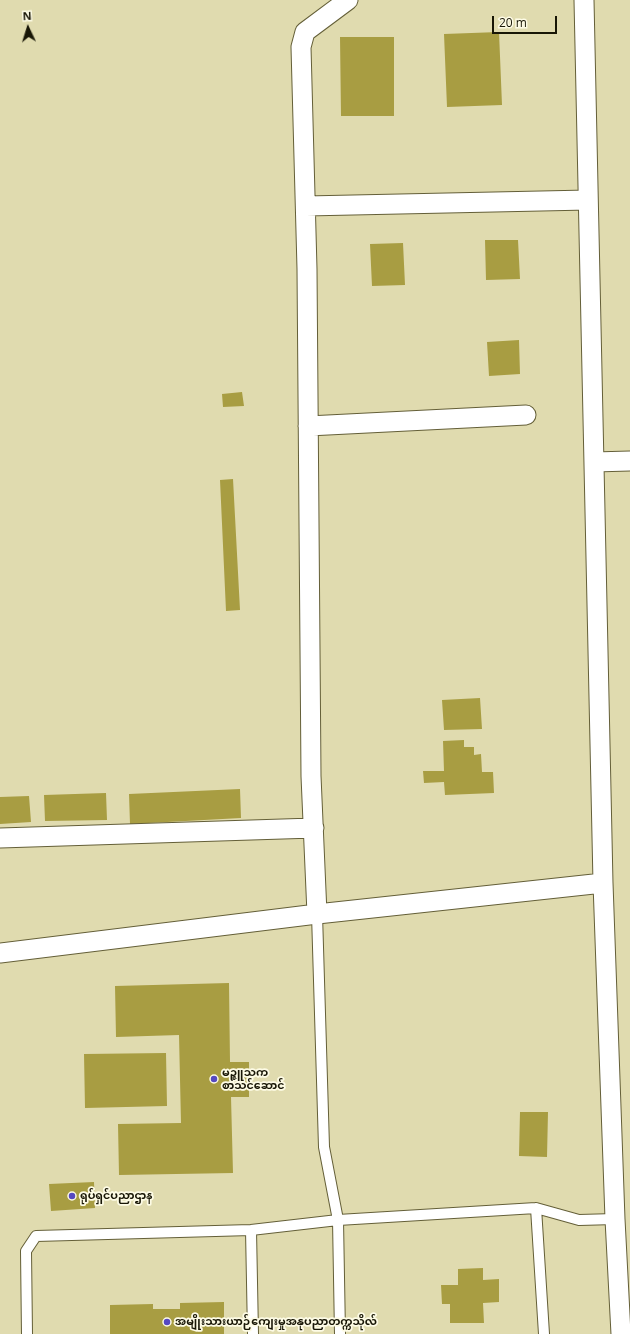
<!DOCTYPE html>
<meta charset="utf-8">
<style>
body{margin:0}
#map{position:relative;width:630px;height:1334px;overflow:hidden;background:#e0dbaf;font-family:"Open Sans",sans-serif}
canvas{display:block}
.north{position:absolute;left:8px;top:8px;width:40px;height:40px;-webkit-text-stroke:3px #fdfbe5;paint-order:stroke;rotate:356deg;font-size:11px;font-weight:700;line-height:16px;text-align:center;color:#181606}
.north::after{content:'';display:block;margin:auto;width:14px;height:18px;background:#181606;clip-path:polygon(50% 0,100% 100%,50% 72%,0 100%)}
.scale{position:absolute;left:492px;top:16px;width:65px;height:18px;box-sizing:border-box;border:2px solid #181606;border-top:0;padding-left:5px;font-size:12px;line-height:14px;white-space:nowrap;color:#181606;-webkit-text-stroke:3px #fdfbe5;paint-order:stroke}
</style>
<div id="map">
<canvas width="630" height="1334"></canvas>
<div class="north">N</div>
<div class="scale">20 m</div>
</div>
<script>
const ctx = document.querySelector('canvas').getContext('2d');
ctx.lineJoin = 'round';
function paint(path, color) { ctx.fillStyle = color; ctx.fill(path, 'evenodd'); }
const toPath = rows => new Path2D(rows.map(r => 'M' + r).join(''));
function strokePath(path, color, width, dash) { ctx.strokeStyle = color; ctx.lineWidth = width; ctx.lineCap = dash ? 'butt' : 'round'; ctx.setLineDash(dash || []); ctx.stroke(path); }
function write(font, color, halo, rows, align = 'center') {
  ctx.font = font + ' "Open Sans","Noto Sans Myanmar",sans-serif'; ctx.lineWidth = 3.5; ctx.setLineDash([]); ctx.textBaseline = 'middle'; ctx.strokeStyle = halo; ctx.fillStyle = color; for (const [text, x, y, turn = 0] of rows) {
    ctx.save(); ctx.translate(x, y); ctx.rotate((+turn || 0) * Math.PI / 180); ctx.textAlign = isNaN(turn) ? turn : align; if (halo) ctx.strokeText(text, 0, 0); ctx.fillText(text, 0, 0); ctx.restore();
  }
}
paint(toPath([
 [499,32,502,105,447,107,444,34],
 [340,37,394,37,394,116,341,116],
 [485,240,518,240,520,279,486,280],
 [403,243,405,285,372,286,370,244],
 [519,340,520,374,489,376,487,342],
 [242,392,244,406,223,407,222,394],
 [233,479,240,610,226,611,220,480],
 [480,698,482,729,444,730,442,700],
 [464,740,464,747,474,747,474,755,481,754,482,772,493,772,494,793,445,795,444,782,424,783,423,771,444,771,443,741],
 [240,789,241,818,130,824,129,794],
 [106,793,107,820,45,821,44,795],
 [29,796,31,822,0,824,0,797],
 [229,983,230,1062,249,1062,249,1097,231,1097,233,1173,119,1175,118,1124,181,1123,179,1035,116,1037,115,986],
 [166,1053,167,1106,85,1108,84,1054],
 [520,1112,548,1112,547,1157,519,1156],
 [94,1182,95,1208,51,1211,49,1184],
 [483,1268,483,1280,499,1279,499,1302,483,1303,484,1323,450,1323,450,1304,442,1304,441,1285,458,1285,458,1269],
 [224,1302,224,1334,110,1334,110,1305,153,1304,153,1309,180,1309,180,1303]
]), '#a89d42');
const lane = toPath([
 [317,914,324,1147,338,1220,340,1334],
 [536,1208,544,1334],
 [251,1230,253,1334],
 [27,1334,26,1251,36,1236,251,1230,338,1220,536,1208,579,1220,615,1219]
]);
const street = toPath([
 [584,0,603,883,615,1219,621,1334],
 [306,206,588,200],
 [308,426,526,415],
 [594,462,630,461],
 [0,838,314,828],
 [317,914,311,776,307,269,301,47,305,32,348,0],
 [0,953,317,914,603,883]
]);
strokePath(lane, '#645f38', 12);
strokePath(street, '#645f38', 21);
strokePath(lane, '#fff', 10);
strokePath(street, '#fff', 19);
for (const [x, y, r, color] of [
 [214,1079,4,"#5649c1"],
 [72,1196,4,"#5649c1"],
 [167,1322,4,"#5649c1"]
]) { const dot = new Path2D(); dot.arc(x, y, r, 0, 2 * Math.PI); ctx.fillStyle = color; ctx.fill(dot); strokePath(dot, '#fdfbe5', 1.5); }
write('bold 11px', '#181606', '#fdfbe5', [
 ["မဉ္ဇူသက",222,1073],
 ["စာသင်ဆောင်",222,1086],
 ["ရုပ်ရှင်ပညာဌာန",80,1196],
 ["အမျိုးသားယာဉ်ကျေးမှုအနုပညာတက္ကသိုလ်",175,1322]
], 'left');
</script>
